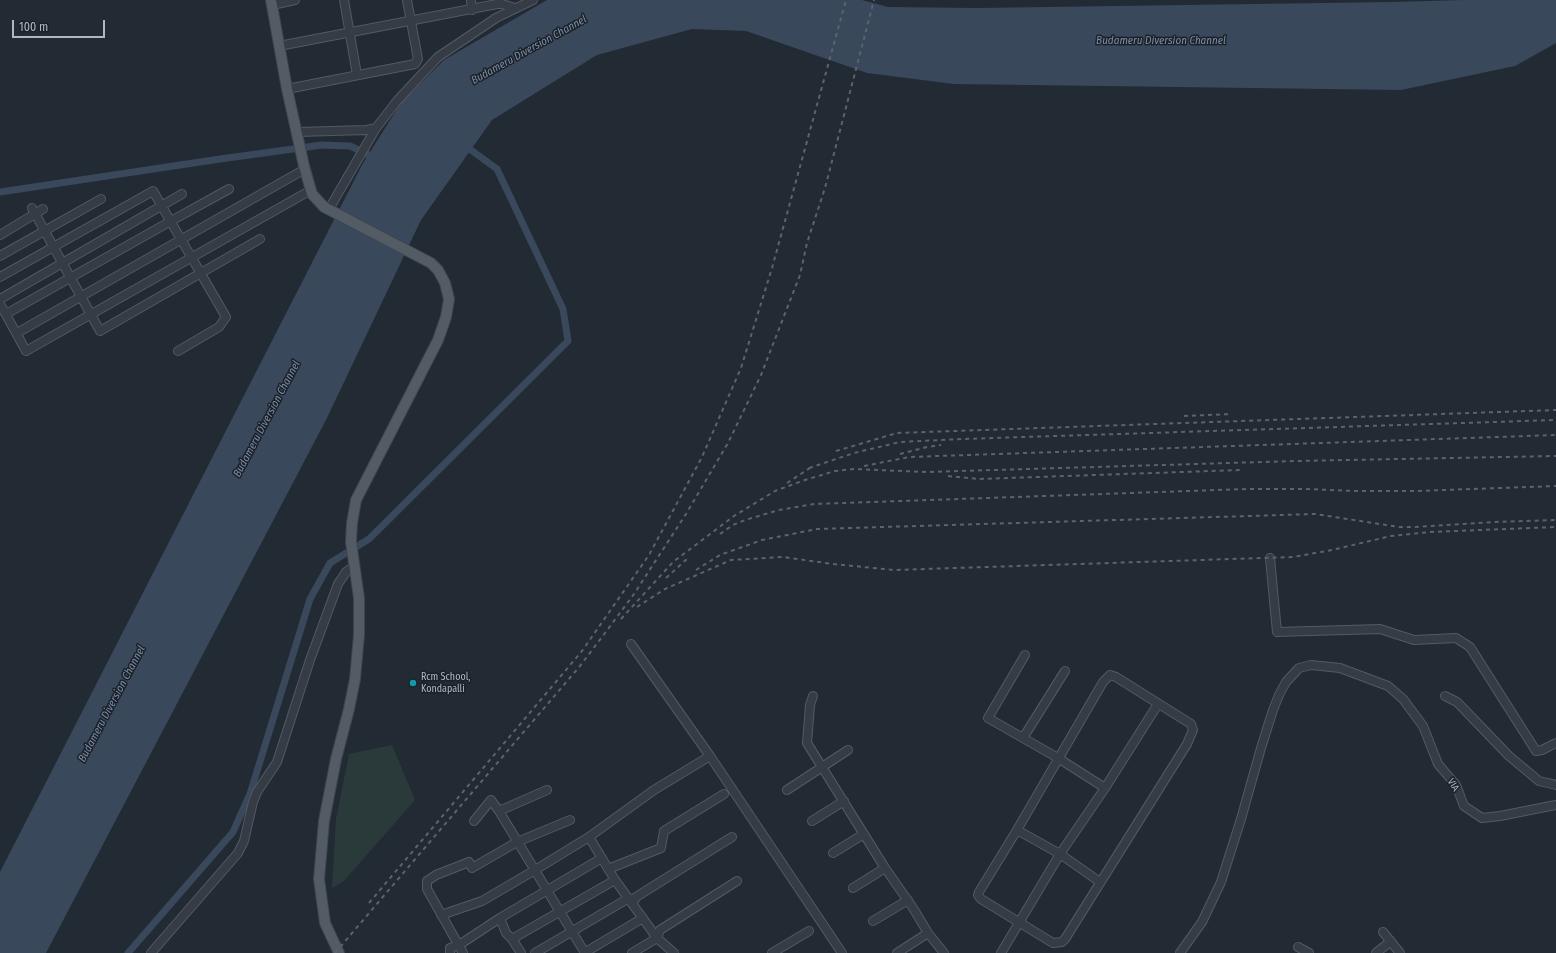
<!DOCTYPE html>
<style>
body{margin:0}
#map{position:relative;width:1556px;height:953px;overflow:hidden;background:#222a34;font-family:"Fira Sans Condensed",sans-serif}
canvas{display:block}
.scale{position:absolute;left:12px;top:20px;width:93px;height:18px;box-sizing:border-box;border:2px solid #b0b7c1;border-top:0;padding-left:5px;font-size:12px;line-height:14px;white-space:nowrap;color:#b0b7c1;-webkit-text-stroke:3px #1b2129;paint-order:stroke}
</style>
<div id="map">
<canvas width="1556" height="953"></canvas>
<div class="scale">100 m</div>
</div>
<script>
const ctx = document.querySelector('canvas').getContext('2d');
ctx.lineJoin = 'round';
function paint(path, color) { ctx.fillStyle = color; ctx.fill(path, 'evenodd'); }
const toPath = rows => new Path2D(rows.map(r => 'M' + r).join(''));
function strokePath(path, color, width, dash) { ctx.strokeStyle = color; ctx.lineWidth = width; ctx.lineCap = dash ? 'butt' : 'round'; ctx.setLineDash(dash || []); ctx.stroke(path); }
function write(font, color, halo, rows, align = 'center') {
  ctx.font = font + ' "Fira Sans Condensed",sans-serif'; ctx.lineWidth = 3; ctx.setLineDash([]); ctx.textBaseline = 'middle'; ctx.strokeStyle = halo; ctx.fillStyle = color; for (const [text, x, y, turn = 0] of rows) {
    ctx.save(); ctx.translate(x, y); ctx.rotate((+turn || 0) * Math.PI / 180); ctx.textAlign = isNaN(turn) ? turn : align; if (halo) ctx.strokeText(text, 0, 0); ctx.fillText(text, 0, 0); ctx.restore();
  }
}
paint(toPath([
 [392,745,415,800,343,882,332,888,336,819,349,754]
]), '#2a3a3a');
paint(toPath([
 [547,0,862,0,888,7,977,8,1392,2,1464,0,1556,0,1556,43,1515,66,1401,90,954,84,867,73,746,31,692,29,597,55,492,120,421,220,327,418,46,953,0,953,0,872,363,163,401,103,444,60]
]), '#3a485b');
strokePath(toPath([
 [0,192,220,159,322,145,350,146,375,158],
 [128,953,233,832,250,794,310,599,330,563,369,539,568,341,563,309,497,169,464,145]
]), '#3a485b', 7);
const minor = toPath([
 [344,0,357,75],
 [471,0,472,10],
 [272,5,295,0],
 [279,46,497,4,502,4,515,8],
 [287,89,415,64,418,59,407,0],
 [297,132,367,130,376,128],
 [32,208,100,331,260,239],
 [329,209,376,128,397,101,423,73,438,57,496,18,533,0],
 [0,235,43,209],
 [0,256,101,199],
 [0,277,153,191,226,317,219,327,178,351],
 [0,299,182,194],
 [0,304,26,351,311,190],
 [6,314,171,221,229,189],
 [17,333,305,169],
 [1270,558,1277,632,1380,629,1414,640,1456,638,1470,647,1536,751,1542,750,1556,743],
 [631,644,710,756],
 [1025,655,988,718,1058,758,1105,788],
 [1110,675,1116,677,1191,724,1193,730,1187,744,1065,939,1062,942,1053,943,981,899,978,895,979,892,1017,830,1103,682,1110,675],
 [813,696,810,705,807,743,885,868,913,908,928,933,944,953],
 [1445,696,1457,702,1509,756,1539,781,1556,785],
 [1023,738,1065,671],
 [547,790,499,811,585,953],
 [787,790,848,750],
 [474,821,491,800,499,811],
 [812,821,844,801],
 [1017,830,1060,854,1100,882],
 [589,837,615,880,657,938,674,953],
 [833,853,864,834],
 [608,869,661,848,664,831,724,794],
 [853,888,885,868],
 [441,915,482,901,535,870,589,837,654,790,710,756,842,953],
 [500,918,506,933,512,939,615,880],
 [873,921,908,900],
 [1383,932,1400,953],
 [512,939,521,953],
 [1298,947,1309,953],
 [151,953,238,853,244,841,253,802,257,792,277,762,310,660,338,584,346,572,354,566],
 [450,953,450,948,459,945,500,918,602,858],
 [463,953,427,889,427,881,436,875,469,862,472,868,517,842,570,820],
 [535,953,629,898,634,901,636,897,732,837],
 [584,953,643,918],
 [632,953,657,938,660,930,737,881],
 [772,953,809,931],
 [897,953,928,933],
 [1001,953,1060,854,1105,788,1158,704],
 [1180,953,1202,922,1221,882,1241,819,1261,748,1273,710,1279,695,1286,682,1299,668,1311,665,1340,668,1388,686,1403,699,1423,726,1438,764,1456,785,1464,806,1482,818,1500,816,1556,805],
 [1376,953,1391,941]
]);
const major = toPath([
 [271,0,287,89,304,166,312,194,324,207,431,263,438,270,445,283,449,299,446,317,438,340,356,500,352,523,351,542,359,598,359,635,355,679,349,709,336,759,324,821,319,879,325,923,339,953]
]);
strokePath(minor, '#535a62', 10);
strokePath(major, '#3f454e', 12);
strokePath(minor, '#353c45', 8);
strokePath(major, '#535b65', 10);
strokePath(toPath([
 [1184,416,1232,414],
 [836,451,897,433,1556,410],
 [900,454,927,447,941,445],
 [864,466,909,457,1556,435],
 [809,468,854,453,900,442,962,439,1556,420],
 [948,476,979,479,1240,470],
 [787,483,813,466],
 [720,534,733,525,745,520,779,510,814,504,1246,489,1307,489,1354,491,1416,491,1556,486],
 [696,570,720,555,762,540,817,529,1315,514,1399,527,1415,527,1494,522,1556,520],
 [666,578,688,558],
 [637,607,665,589,731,560,783,557,833,564,894,570,1293,557,1332,550,1391,536,1430,532,1556,527],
 [621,619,673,562,734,516,775,491,805,480,835,471,854,469,927,472,1296,461,1556,456],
 [369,903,582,651,649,555,702,457,741,368,772,268,846,0],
 [335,953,580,666,605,633,634,594,686,514,728,443,761,375,800,275,807,243,825,188,874,0]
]), '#5c636e', 2, [4, 4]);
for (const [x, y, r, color] of [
 [413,683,4,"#0f9aa8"]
]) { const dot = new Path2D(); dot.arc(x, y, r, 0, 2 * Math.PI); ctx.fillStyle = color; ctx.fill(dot); strokePath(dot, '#1b2129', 1.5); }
write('10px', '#b0b7c1', '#1b2129', [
 ["Rcm School,",421,677],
 ["Kondapalli",421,689]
], 'left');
write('10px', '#b0b7c1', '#1b2129', [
 ["VIA",1453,785,58]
]);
write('italic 11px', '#7c8ea6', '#1b2129', [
 ["Budameru Diversion Channel",1161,41],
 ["Budameru Diversion Channel",529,50,-29],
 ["Budameru Diversion Channel",267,419,-62],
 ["Budameru Diversion Channel",112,704,-62]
]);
</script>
